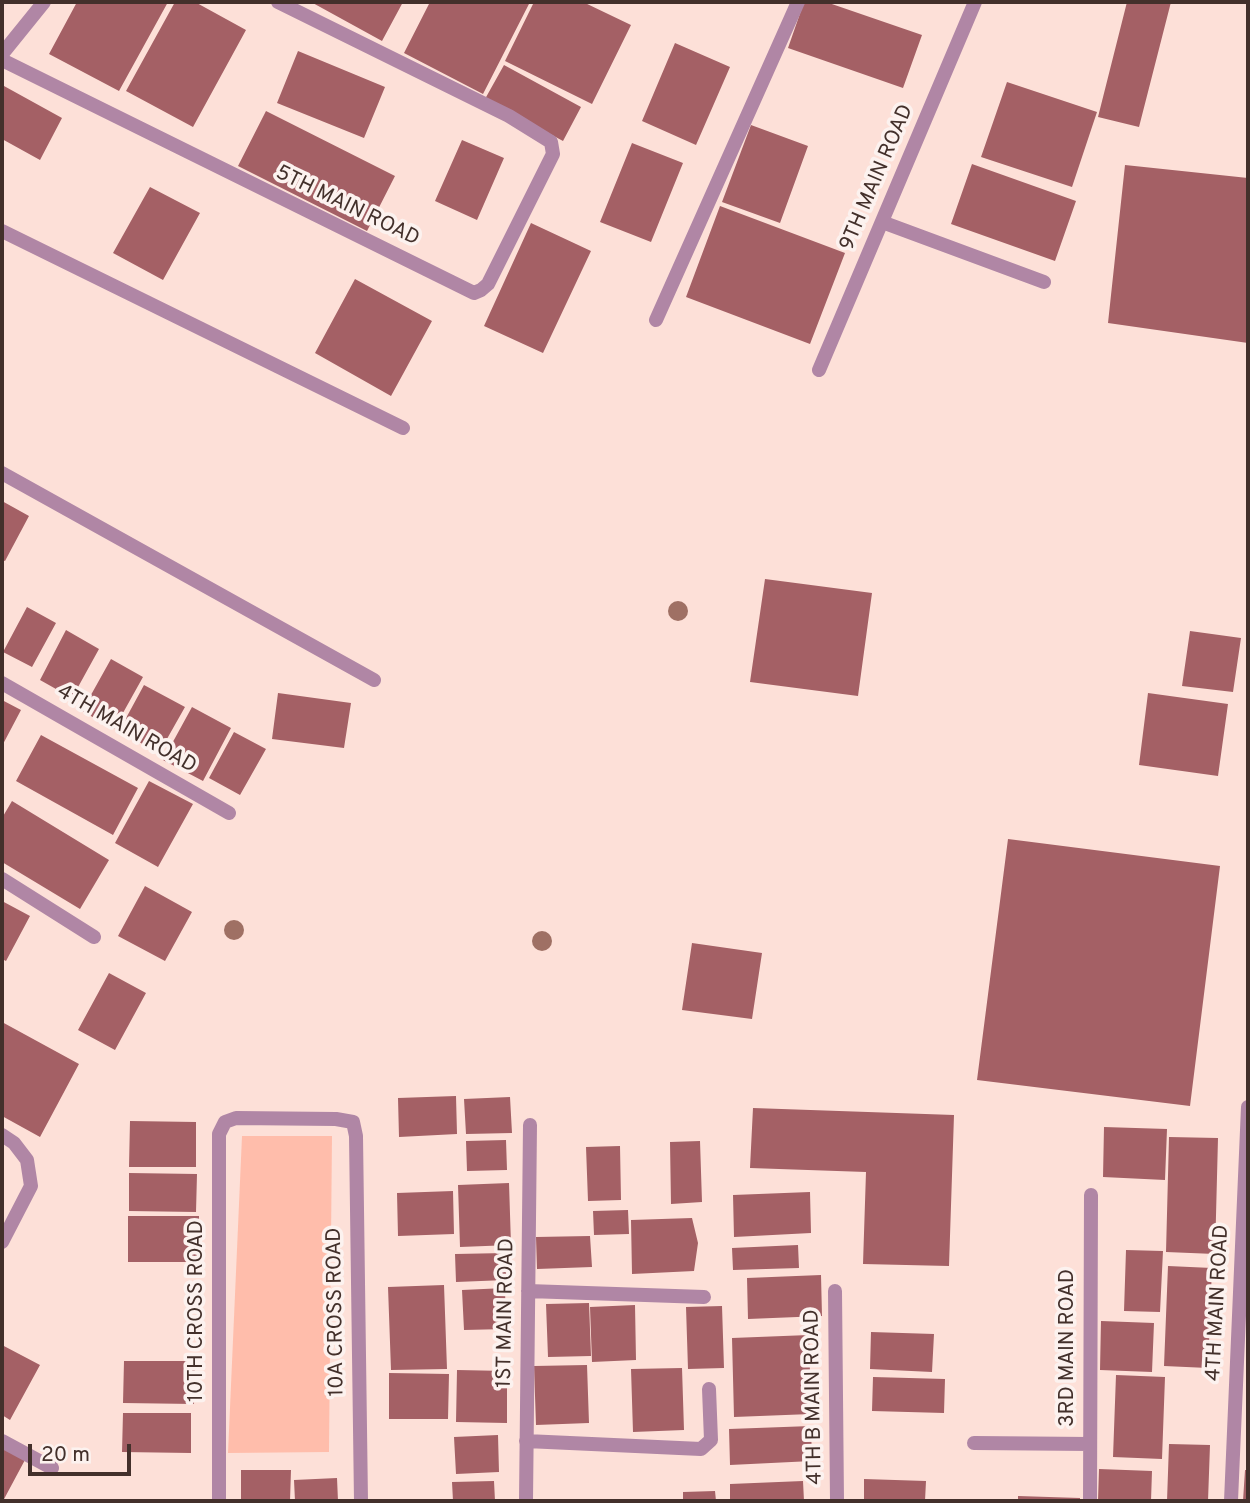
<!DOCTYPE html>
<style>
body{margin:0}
#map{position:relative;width:1250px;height:1503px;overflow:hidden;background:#fde0d8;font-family:Overpass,sans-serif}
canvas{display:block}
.frame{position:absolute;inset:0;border:4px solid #43302b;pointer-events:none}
.scale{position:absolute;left:28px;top:1444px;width:103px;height:32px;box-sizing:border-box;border:4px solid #43302b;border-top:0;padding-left:9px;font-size:21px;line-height:24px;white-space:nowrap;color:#43302b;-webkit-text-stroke:5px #fcf2ef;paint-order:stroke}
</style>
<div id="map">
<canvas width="1250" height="1503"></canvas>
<div class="frame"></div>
<div class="scale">20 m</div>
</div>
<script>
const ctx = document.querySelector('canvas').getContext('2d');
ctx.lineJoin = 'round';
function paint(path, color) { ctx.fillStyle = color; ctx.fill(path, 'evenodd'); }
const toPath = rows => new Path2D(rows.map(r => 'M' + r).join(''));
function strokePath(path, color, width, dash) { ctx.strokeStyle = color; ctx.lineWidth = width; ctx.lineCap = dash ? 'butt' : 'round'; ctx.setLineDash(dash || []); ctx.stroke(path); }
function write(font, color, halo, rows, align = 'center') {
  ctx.font = font + ' Overpass,sans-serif'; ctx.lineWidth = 7; ctx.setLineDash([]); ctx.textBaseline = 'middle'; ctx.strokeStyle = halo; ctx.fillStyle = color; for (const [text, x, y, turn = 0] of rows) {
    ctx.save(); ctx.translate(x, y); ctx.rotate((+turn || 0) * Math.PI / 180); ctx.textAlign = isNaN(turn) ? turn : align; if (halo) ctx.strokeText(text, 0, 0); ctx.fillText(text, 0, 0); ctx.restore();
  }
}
paint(toPath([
 [242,1136,332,1136,329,1452,228,1453]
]), '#ffbdab');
paint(toPath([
 [77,2,168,2,119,91,49,54],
 [175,2,195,2,246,30,193,127,126,91],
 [311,2,403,2,382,41],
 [430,2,530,2,483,94,404,53],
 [534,2,583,2,631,25,592,104,505,61],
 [804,2,826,2,922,35,903,88,788,48],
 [1127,2,1171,2,1139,127,1098,117],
 [675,43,730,67,696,145,642,121],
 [298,51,385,87,364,138,277,103],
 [504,65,581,107,563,141,485,99],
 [1007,82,1097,112,1072,187,981,157],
 [4,86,62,118,40,160,2,139,2,91],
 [266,111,395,176,367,231,238,166],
 [751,125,808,146,780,223,722,202],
 [462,140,504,158,477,220,435,201],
 [632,143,683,163,651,242,600,222],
 [972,164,1076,201,1055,261,951,224],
 [1125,165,1248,178,1248,343,1108,323],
 [150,187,200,213,163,280,113,253],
 [720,206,845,253,810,344,686,297],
 [531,223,591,251,543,353,484,326],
 [355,279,432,321,391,396,315,353],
 [2,501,29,516,5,561,2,560],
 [765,579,872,593,858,696,750,682],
 [27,607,56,623,32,667,3,652],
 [66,630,99,649,72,698,40,680],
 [1190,631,1241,638,1233,692,1182,686],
 [111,659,143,677,114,729,82,711],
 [144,685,185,707,159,753,119,731],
 [278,693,351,703,344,748,272,739],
 [1148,693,1228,704,1218,776,1139,765],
 [2,700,21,710,2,746],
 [192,707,231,728,203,781,163,760],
 [234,732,266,749,240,795,209,778],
 [41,735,138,788,113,835,16,781],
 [149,781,193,804,158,867,115,843],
 [12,801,109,860,80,909,2,862,2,818],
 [1008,839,1220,866,1190,1106,977,1080],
 [145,886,192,912,165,961,118,936],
 [2,901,30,916,6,961,2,959],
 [692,943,762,953,752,1019,682,1010],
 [109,973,146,993,115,1050,78,1030],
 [2,1022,79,1064,40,1137,2,1116],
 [456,1096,457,1134,399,1137,398,1098],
 [510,1097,512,1133,466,1134,464,1099],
 [753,1108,954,1115,949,1266,863,1264,866,1172,750,1168],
 [130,1121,196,1122,196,1167,129,1167],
 [1104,1127,1167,1129,1165,1180,1103,1177],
 [1169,1137,1218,1138,1215,1254,1166,1252],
 [506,1140,507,1170,467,1171,466,1141],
 [700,1141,702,1202,671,1204,670,1142],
 [620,1146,621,1200,588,1201,586,1147],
 [129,1173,197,1174,196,1212,129,1211],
 [509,1183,511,1245,460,1247,458,1185],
 [453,1191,454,1234,398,1236,397,1193],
 [810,1192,811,1233,734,1237,733,1195],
 [628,1210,629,1234,594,1235,593,1211],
 [128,1216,199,1216,199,1262,128,1262],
 [692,1218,698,1243,694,1271,632,1274,631,1220],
 [590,1236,592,1267,537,1269,536,1237],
 [798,1245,799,1268,733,1270,732,1248],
 [1126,1250,1163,1251,1160,1312,1124,1311],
 [506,1253,506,1280,456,1282,455,1254],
 [1168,1266,1212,1268,1208,1368,1164,1366],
 [821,1275,822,1316,748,1319,747,1278],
 [444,1285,447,1369,391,1370,388,1287],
 [505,1288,506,1329,464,1330,462,1290],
 [589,1303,591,1356,548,1357,546,1304],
 [635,1305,636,1360,592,1362,590,1307],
 [722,1306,724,1368,688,1369,686,1307],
 [1101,1321,1154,1323,1152,1372,1100,1370],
 [871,1332,934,1334,932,1372,870,1369],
 [809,1335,811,1414,734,1417,732,1338],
 [2,1345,40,1365,10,1420,2,1415],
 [124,1361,195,1361,194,1404,123,1403],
 [587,1365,589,1423,536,1425,534,1366],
 [682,1368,684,1430,633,1432,631,1369],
 [457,1370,507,1371,507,1423,456,1422],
 [389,1373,449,1374,448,1419,389,1419],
 [1116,1375,1165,1377,1162,1459,1113,1457],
 [873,1377,945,1379,944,1413,872,1411],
 [123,1413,191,1413,191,1453,122,1452],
 [811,1426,812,1461,730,1465,729,1429],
 [498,1435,499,1472,456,1474,454,1437],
 [2,1444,26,1458,3,1501,2,1501],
 [1169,1444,1210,1445,1208,1501,1167,1501],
 [1099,1469,1152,1471,1151,1501,1098,1501],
 [241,1470,291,1470,290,1501,241,1501],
 [1245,1470,1248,1470,1248,1501,1243,1501],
 [337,1478,338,1501,295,1501,294,1480],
 [864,1479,926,1481,925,1501,864,1501],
 [494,1481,495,1501,453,1501,452,1482],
 [803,1481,804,1501,730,1501,730,1484],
 [715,1491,716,1501,683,1501,683,1492],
 [1018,1496,1080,1498,1080,1501,1018,1501]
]), '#a46065');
strokePath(toPath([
 [2,473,374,680]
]), '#b086a5', 14);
strokePath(toPath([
 [2,60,474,293,481,290,488,284,553,154,551,142,509,116,278,2],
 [882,222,1044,282],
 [2,231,403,428],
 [656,320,798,2],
 [819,370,975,2],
 [2,683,229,813],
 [2,879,94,937],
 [2,1135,14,1143,27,1160,31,1186,2,1242],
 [528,1291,704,1297],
 [835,1291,837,1501],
 [2,1441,52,1468],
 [526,1441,701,1449,711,1440,709,1389],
 [974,1443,1090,1444],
 [219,1501,219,1134,225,1122,236,1118,336,1119,353,1122,356,1136,361,1501],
 [526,1501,530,1125],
 [1090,1501,1091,1195],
 [1231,1501,1248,1107]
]), '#b086a5', 14);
strokePath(toPath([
 [2,54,44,2]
]), '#b086a5', 14);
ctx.fillStyle = '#9f7064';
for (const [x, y] of [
 [678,611],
 [234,930],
 [542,941]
]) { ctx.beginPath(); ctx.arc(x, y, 10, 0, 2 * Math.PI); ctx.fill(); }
write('21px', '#43302b', '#fcf2ef', [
 ["9TH MAIN ROAD",878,178,-67],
 ["5TH MAIN ROAD",347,207,26],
 ["4TH MAIN ROAD",126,730,30],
 ["4TH MAIN ROAD",1219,1303,-87],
 ["10TH CROSS ROAD",198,1311,-90],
 ["10A CROSS ROAD",337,1312,-91],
 ["1ST MAIN ROAD",507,1313,-89],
 ["3RD MAIN ROAD",1069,1348,-90],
 ["4TH B MAIN ROAD",815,1397,-91]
]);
</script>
